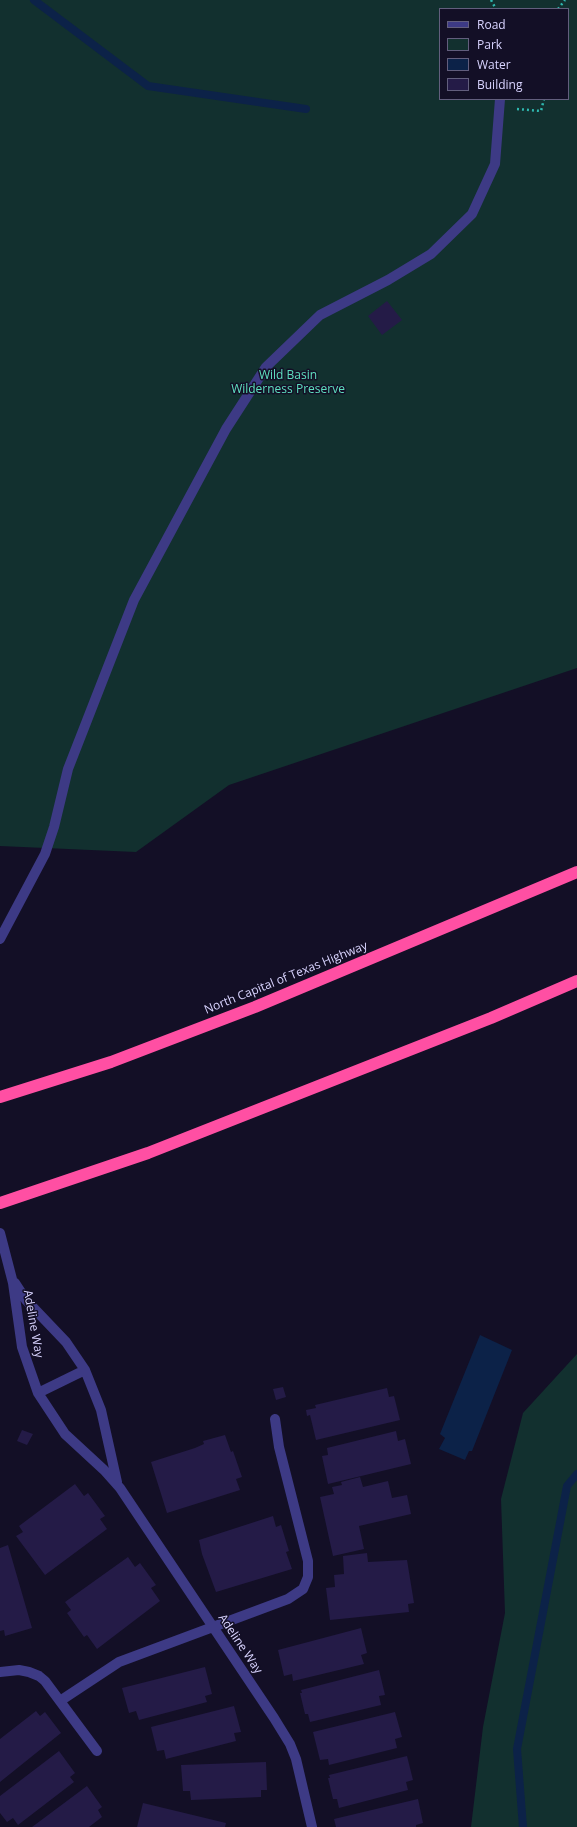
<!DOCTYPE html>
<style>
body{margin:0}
#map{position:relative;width:577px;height:1827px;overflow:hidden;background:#130f26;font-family:"Open Sans",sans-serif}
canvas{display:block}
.legend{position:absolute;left:439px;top:8px;width:130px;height:92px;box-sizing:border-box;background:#130f26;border:1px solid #625e7d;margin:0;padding:5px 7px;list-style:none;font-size:12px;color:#d9d4ff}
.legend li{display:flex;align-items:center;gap:8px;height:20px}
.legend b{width:20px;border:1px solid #625e7d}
</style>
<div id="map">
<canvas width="577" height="1827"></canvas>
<ul class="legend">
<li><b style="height:5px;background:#3d3a85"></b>Road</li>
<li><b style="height:11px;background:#12302f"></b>Park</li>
<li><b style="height:11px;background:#0c2248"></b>Water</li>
<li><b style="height:11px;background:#241b47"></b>Building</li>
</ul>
</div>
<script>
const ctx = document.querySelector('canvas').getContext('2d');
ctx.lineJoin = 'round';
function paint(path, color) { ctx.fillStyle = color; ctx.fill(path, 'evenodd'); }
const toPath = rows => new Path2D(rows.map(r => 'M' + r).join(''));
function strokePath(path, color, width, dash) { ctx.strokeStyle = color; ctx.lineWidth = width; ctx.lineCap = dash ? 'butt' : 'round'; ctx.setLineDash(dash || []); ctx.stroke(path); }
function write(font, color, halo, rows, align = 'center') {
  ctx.font = font + ' "Open Sans",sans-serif'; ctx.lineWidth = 3; ctx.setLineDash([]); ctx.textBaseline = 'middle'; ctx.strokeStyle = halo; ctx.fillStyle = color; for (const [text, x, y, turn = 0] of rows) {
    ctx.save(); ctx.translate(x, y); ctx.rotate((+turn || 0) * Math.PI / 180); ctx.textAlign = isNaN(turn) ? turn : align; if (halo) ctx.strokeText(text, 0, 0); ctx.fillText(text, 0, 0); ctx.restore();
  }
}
paint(toPath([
 [0,0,577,0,577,668,229,785,136,852,0,846],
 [440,9,568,9,568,99,440,99],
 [577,1354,577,1827,471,1827,483,1727,505,1613,501,1499,523,1413]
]), '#12302f');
paint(toPath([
 [480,1335,512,1350,472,1451,469,1451,465,1460,439,1449,445,1438,440,1434]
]), '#0c2248');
strokePath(toPath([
 [34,0,148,86,306,109],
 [523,1827,517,1749,567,1486,577,1474]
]), '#0c2248', 8);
paint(toPath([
 [387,301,402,320,382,335,368,316],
 [283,1387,286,1397,276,1400,273,1389],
 [387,1388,389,1397,394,1396,400,1420,316,1440,310,1415,307,1416,306,1410,316,1408,315,1405],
 [22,1430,33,1434,27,1445,17,1441],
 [396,1431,398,1441,405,1439,411,1464,328,1484,322,1456,328,1455,327,1448],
 [225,1435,231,1452,233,1451,242,1477,236,1479,240,1490,167,1513,151,1462,195,1448,204,1444,203,1441],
 [360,1477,363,1487,388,1481,392,1498,407,1495,411,1514,359,1526,364,1549,333,1556,320,1497,334,1494,332,1487,342,1485,341,1482],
 [75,1484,84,1496,88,1493,105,1516,100,1519,107,1529,45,1575,16,1536,23,1532,19,1526],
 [273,1516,276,1527,281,1525,289,1551,286,1552,292,1569,216,1592,202,1554,199,1540],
 [8,1545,32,1628,5,1636,4,1630,0,1631,0,1548],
 [367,1553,368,1562,407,1560,414,1603,408,1604,409,1612,330,1620,326,1588,335,1587,334,1575,344,1574,343,1556],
 [128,1557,135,1567,140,1563,156,1585,151,1588,160,1601,97,1649,87,1635,84,1637,67,1613,71,1610,65,1602],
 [361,1628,367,1653,361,1655,364,1664,293,1681,292,1674,284,1676,278,1650],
 [205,1667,212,1694,205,1696,207,1702,139,1720,136,1711,129,1713,122,1688],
 [379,1670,385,1695,379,1696,381,1705,310,1722,308,1714,305,1714,300,1693,302,1693,301,1690],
 [234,1706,241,1732,234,1733,236,1741,166,1759,164,1750,157,1751,151,1727],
 [36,1711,40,1716,45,1712,61,1733,0,1782,0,1739],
 [395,1712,402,1737,395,1739,397,1748,329,1765,328,1759,320,1760,313,1732],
 [59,1751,75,1773,70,1777,74,1782,18,1825,13,1818,7,1822,0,1813,0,1796],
 [407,1756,413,1780,406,1782,408,1790,339,1808,337,1799,333,1799,328,1778,330,1778,329,1775],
 [266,1762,267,1790,261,1790,261,1797,191,1800,190,1791,183,1791,181,1765],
 [87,1786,102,1807,98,1810,102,1817,89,1827,32,1827],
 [418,1799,423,1823,416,1825,416,1827,336,1827,334,1819],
 [143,1803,226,1823,225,1827,137,1827]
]), '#241b47');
strokePath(toPath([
 [491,0,496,9],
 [558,9,565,0],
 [517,109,541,111,544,99]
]), '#2fb8b0', 2.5, [2, 3]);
strokePath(toPath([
 [0,939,45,854,54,827,68,769,134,600,226,429,266,367,320,315,388,280,431,254,472,214,495,164,500,99],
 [0,1233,13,1283,22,1347,38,1393,65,1434,104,1470,120,1488,274,1718,290,1744,296,1759,312,1827],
 [15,1283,26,1300,66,1342,85,1370,101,1410,117,1482],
 [38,1393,85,1370],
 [0,1672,19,1670,29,1672,39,1676,45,1681,97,1751],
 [60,1701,119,1662,288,1599,303,1589,308,1577,308,1561,279,1447,275,1419]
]), '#3d3a85', 10);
strokePath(toPath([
 [0,1097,111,1062,255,1007,577,872],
 [0,1203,148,1153,491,1018,577,981]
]), '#ff4fa3', 12);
write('12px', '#5fe0c0', '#130f26', [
 ["Wild Basin",288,376],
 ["Wilderness Preserve",288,390]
]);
write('12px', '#d9d4ff', '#130f26', [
 ["North Capital of Texas Highway",286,978,-22],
 ["Adeline Way",33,1324,80],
 ["Adeline Way",240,1644,56]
]);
</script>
